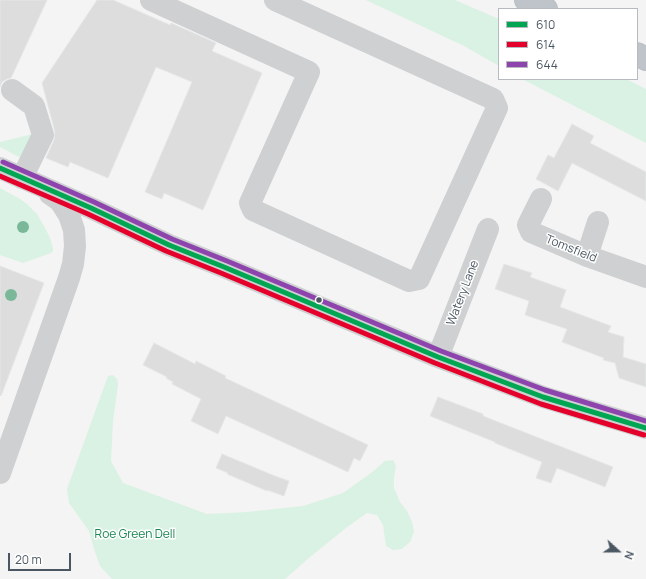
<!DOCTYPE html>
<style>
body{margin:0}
#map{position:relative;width:646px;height:579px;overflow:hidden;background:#f4f4f4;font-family:Manrope,sans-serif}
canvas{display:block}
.legend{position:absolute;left:498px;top:8px;width:140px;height:72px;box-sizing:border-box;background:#fff;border:1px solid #b7bbc0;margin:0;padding:5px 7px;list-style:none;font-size:12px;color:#4a5661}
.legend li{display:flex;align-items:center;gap:8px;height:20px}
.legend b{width:20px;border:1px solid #b7bbc0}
.north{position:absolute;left:598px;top:531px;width:40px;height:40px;-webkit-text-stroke:3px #fff;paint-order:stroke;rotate:111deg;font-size:11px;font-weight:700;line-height:16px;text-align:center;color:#4a5661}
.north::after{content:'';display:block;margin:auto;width:14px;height:18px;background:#4a5661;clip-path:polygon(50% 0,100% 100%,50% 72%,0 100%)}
.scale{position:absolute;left:8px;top:553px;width:63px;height:18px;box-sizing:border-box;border:2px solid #4a5661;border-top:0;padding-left:5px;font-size:12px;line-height:14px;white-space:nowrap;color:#4a5661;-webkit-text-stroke:3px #fff;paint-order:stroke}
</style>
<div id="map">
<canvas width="646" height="579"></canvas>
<ul class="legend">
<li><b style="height:5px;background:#00a651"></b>610</li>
<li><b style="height:5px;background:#e4002b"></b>614</li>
<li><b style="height:5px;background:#8e44ad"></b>644</li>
</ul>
<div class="north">N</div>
<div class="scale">20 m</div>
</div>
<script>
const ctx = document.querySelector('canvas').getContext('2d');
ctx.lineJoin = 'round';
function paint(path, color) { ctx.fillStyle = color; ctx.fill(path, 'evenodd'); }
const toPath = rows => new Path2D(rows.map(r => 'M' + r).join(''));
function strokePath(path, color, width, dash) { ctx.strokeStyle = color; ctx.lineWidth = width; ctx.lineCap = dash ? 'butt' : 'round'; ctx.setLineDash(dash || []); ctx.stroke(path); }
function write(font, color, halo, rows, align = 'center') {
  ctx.font = font + ' Manrope,sans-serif'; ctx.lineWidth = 3; ctx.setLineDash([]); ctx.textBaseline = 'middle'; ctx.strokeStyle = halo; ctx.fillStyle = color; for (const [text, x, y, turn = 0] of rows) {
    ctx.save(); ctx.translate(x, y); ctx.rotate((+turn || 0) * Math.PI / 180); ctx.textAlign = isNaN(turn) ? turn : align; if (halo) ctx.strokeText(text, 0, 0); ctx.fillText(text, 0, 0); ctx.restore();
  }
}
paint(toPath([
 [366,0,455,0,499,19,499,66,464,46],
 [522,79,626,79,646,89,646,143],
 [33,134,24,154,19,157,0,147,0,142],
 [0,188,20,199,27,204,37,214,45,228,50,238,53,248,53,251,51,253,23,263,0,255],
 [113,375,117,379,118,385,113,421,111,461,123,483,207,514,247,512,303,506,343,493,371,473,385,461,393,460,396,466,394,477,394,488,400,502,407,511,412,522,414,532,410,542,402,549,393,550,386,546,383,525,377,515,367,513,346,528,310,557,285,579,112,579,100,566,94,549,89,531,69,503,67,489,108,376]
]), '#d9f2e3');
const building = toPath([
 [0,0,47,0,11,78,7,79,2,82,0,87,0,0],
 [97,0,113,0,170,25,171,23,216,43,212,51,262,73,203,210,164,193,162,199,145,192,192,82,156,67,108,178,70,162,68,167,46,158,54,140,55,132,42,83,97,0],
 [572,124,594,136,590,143,646,172,646,201,572,163,558,191,536,179,548,155,554,158,572,124],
 [504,264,532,273,530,277,566,290,560,307,611,326,608,332,624,337,623,357,646,364,646,387,619,378,615,363,603,360,604,358,562,342,567,329,525,315,529,301,495,289,504,264],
 [0,266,44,283,1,396,0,395,0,266],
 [154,343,195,364,196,361,226,376,225,378,368,445,360,461,354,458,348,472,226,416,218,434,191,421,201,399,172,384,173,382,166,378,167,377,143,365,154,343],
 [438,397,483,414,483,416,613,467,605,487,557,468,551,483,536,478,542,462,495,443,495,442,430,416,438,397],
 [222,454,275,476,289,481,284,496,267,490,267,491,227,474,228,473,216,468,222,454]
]);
paint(building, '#ddddde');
strokePath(building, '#e5e6e7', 1);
const highway = toPath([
 [526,0,546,9],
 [637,54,646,59]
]);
strokePath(highway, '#b9bec3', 24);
strokePath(toPath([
 [151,0,309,72,250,203,253,210,409,281,419,279,497,108,493,99,275,0],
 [12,90,34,106,43,135,22,178],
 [0,168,91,208,169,245,224,267,438,357,543,397,646,428],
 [541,199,528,225,531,232,587,256,646,277],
 [587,256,598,222],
 [438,357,488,229],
 [0,473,69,278,73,264,75,246,74,230,69,215,60,201,50,194]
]), '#ced0d2', 22);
strokePath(highway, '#bec4c9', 22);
strokePath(toPath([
 [0,168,91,208,169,245,224,267,438,357,543,397,646,428]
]), '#00a651', 5);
strokePath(toPath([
 [0,176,88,214,166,251,221,273,435,363,541,404,644,435]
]), '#e4002b', 5);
strokePath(toPath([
 [3,162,94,202,172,239,227,261,441,351,545,390,646,421]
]), '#8e44ad', 5);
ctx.fillStyle = '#7ab899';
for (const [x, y] of [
 [23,227],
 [11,295]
]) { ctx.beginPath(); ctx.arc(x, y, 6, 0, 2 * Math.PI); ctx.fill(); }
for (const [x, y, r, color] of [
 [319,300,3.5,"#4a5661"]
]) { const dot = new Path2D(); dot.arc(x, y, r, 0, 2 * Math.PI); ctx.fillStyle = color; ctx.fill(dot); strokePath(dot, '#fff', 1.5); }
write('12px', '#4a5661', '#fff', [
 ["Tomsfield",571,249,22],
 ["Watery Lane",463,293,-69]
]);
write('12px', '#17864f', '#fff', [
 ["Roe Green Dell",135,535]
]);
</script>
